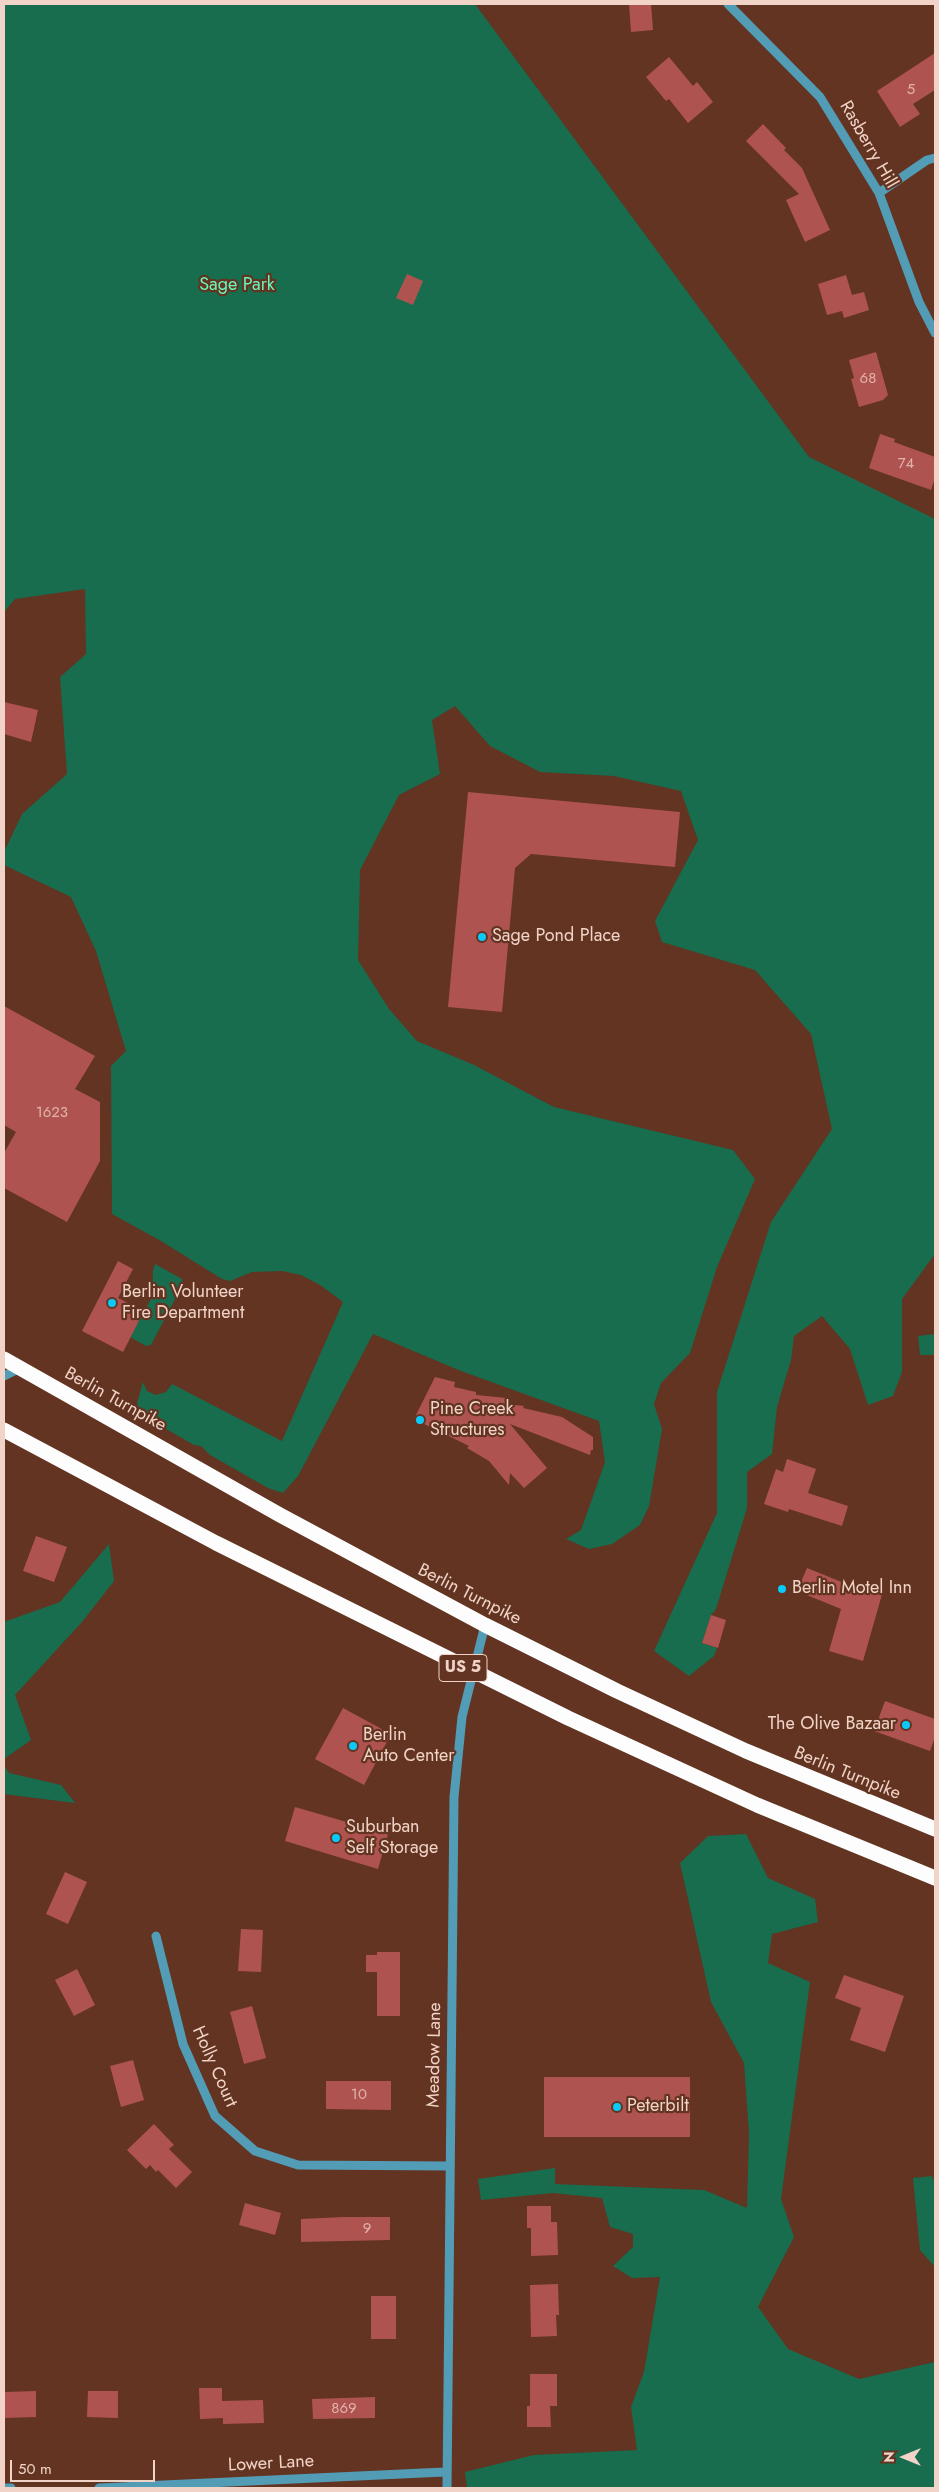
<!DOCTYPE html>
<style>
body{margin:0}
#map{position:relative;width:939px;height:2492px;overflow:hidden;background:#623421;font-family:Jost,sans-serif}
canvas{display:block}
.frame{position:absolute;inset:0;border:5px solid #f1d3c8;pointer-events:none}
.north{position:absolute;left:879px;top:2432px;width:50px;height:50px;-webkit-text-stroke:4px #623421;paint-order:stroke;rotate:270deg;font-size:14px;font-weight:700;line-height:20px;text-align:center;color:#f1d3c8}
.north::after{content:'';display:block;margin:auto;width:18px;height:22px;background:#f1d3c8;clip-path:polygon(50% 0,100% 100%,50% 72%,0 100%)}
.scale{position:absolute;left:10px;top:2460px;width:145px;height:22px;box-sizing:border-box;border:2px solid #f1d3c8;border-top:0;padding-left:6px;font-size:15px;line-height:18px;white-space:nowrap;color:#f1d3c8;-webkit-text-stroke:4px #623421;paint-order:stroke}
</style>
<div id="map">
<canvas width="939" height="2492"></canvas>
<div class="frame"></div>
<div class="north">N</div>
<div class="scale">50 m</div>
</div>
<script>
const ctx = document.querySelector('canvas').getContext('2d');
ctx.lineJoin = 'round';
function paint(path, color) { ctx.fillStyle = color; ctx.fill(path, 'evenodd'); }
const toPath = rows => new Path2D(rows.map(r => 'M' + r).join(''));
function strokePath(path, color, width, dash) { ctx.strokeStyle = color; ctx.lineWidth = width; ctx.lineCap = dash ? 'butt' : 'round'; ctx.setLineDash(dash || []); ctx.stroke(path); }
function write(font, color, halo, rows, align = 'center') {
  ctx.font = font + ' Jost,sans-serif'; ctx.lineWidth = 4.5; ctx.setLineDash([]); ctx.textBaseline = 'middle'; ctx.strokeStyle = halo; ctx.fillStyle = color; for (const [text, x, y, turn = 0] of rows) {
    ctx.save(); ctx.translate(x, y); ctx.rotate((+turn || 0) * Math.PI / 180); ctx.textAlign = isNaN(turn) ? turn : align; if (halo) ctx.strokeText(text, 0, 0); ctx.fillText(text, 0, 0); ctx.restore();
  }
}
paint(toPath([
 [4,4,475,4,809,457,935,519,935,1254,902,1299,902,1372,893,1396,868,1405,850,1349,822,1316,794,1336,791,1360,777,1407,772,1454,747,1472,747,1508,716,1609,711,1615,702,1643,717,1648,714,1656,689,1676,654,1651,717,1513,717,1392,771,1222,832,1129,811,1034,755,970,662,942,655,921,698,840,681,791,614,776,540,772,490,746,455,706,432,720,440,774,399,795,360,870,358,960,389,1009,417,1041,474,1065,554,1107,733,1150,755,1179,717,1267,690,1353,661,1383,654,1404,662,1429,649,1506,640,1525,612,1544,589,1549,566,1539,581,1530,605,1462,599,1421,461,1371,373,1334,298,1476,283,1493,268,1488,210,1455,201,1446,194,1445,140,1414,137,1403,143,1382,147,1391,156,1395,166,1392,172,1384,282,1441,343,1302,320,1285,301,1275,282,1271,252,1272,230,1281,222,1279,161,1241,112,1214,111,1066,126,1051,96,951,71,897,4,865,4,852,22,814,67,774,60,677,86,654,85,589,15,599,4,612],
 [155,1264,182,1279,183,1284,151,1345,146,1346,130,1337,152,1297,153,1270],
 [935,1334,935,1355,920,1355,918,1336],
 [109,1544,114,1581,82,1622,15,1695,31,1740,4,1759,4,1622,60,1602],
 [4,1765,9,1773,61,1785,75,1803,4,1794],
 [746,1834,768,1878,815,1899,818,1922,772,1934,768,1963,810,1982,781,2199,794,2237,758,2307,788,2349,859,2379,935,2362,935,2488,467,2488,465,2472,534,2455,637,2450,631,2407,644,2372,660,2277,632,2278,613,2266,633,2247,633,2234,610,2227,602,2198,553,2193,481,2200,478,2179,555,2168,555,2184,704,2190,747,2208,749,2133,744,2063,711,2002,680,1863,708,1836],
 [932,2176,935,2183,935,2267,920,2250,913,2178]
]), '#176d4d');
paint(toPath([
 [629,4,651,4,653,30,631,32],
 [935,53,935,90,913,104,920,114,900,127,877,91],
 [669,57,693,86,697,82,713,102,688,123,669,99,666,101,646,77],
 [763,124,786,148,784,150,802,168,830,230,805,242,786,200,799,194,746,141],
 [407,274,423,281,413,305,396,298],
 [846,275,852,295,864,292,869,310,844,318,842,311,827,315,818,284],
 [876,352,888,395,883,400,859,407,851,379,854,378,849,360],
 [880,434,895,439,894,442,935,457,935,478,931,490,869,468],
 [4,702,38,710,31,742,4,734],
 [468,792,680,812,675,867,531,854,515,868,502,1012,448,1007],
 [4,1006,95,1056,75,1089,100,1102,100,1161,67,1222,4,1188,4,1153,16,1132,4,1125],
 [118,1261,133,1269,118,1298,144,1311,123,1352,82,1331],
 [435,1377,455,1382,454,1387,476,1392,476,1395,507,1398,506,1404,524,1406,523,1408,562,1417,593,1437,593,1450,591,1450,590,1455,510,1424,547,1468,524,1488,510,1473,509,1485,489,1461,467,1448,469,1446,414,1419],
 [787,1459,816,1469,808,1493,848,1506,842,1526,789,1509,788,1512,764,1504,776,1469,783,1472],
 [36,1536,67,1547,54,1582,23,1571],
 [807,1568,849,1585,850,1581,883,1591,863,1661,829,1651,841,1609,797,1591],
 [711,1615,726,1620,718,1648,702,1643],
 [885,1701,935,1719,935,1737,930,1751,874,1731],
 [343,1708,391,1734,364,1785,315,1759],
 [295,1807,388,1834,378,1869,285,1841],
 [65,1872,87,1882,68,1924,46,1914],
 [241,1929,263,1930,261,1972,238,1971],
 [377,1952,400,1952,400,2016,377,2016,377,1972,366,1972,366,1955,377,1955],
 [77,1969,95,2005,74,2016,55,1980],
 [844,1975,904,1996,885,2052,850,2040,861,2008,835,1998],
 [252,2006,266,2058,244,2064,230,2012],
 [133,2060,144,2100,121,2107,110,2066],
 [544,2077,690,2077,690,2137,544,2137],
 [326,2081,391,2081,391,2110,326,2109],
 [154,2124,174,2145,169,2149,192,2172,176,2188,158,2170,156,2172,150,2165,146,2169,127,2150],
 [245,2203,281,2213,275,2235,239,2225],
 [527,2206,551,2206,551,2222,557,2222,558,2255,531,2256,531,2228,527,2228],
 [343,2217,390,2217,390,2240,301,2242,301,2219],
 [558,2284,559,2315,556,2315,557,2336,531,2337,530,2285],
 [371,2296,396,2296,396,2339,371,2339],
 [530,2374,557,2374,557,2406,550,2406,551,2427,527,2427,527,2406,530,2406],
 [199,2388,222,2388,222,2401,263,2400,264,2423,223,2424,223,2418,200,2419],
 [36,2391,36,2417,4,2418,4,2392],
 [88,2391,118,2391,118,2418,87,2417],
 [375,2397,375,2418,313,2419,312,2399]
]), '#af5351');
strokePath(toPath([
 [728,4,820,97,879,193,919,302,935,333],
 [879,193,927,160,935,158],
 [4,1376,20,1368],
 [156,1936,183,2044,215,2116,255,2151,298,2165,450,2166],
 [4,2488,11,2488],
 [99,2488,445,2472],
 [447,2488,454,1797,462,1717,485,1625]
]), '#539cb6', 9);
strokePath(toPath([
 [4,1359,280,1515,485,1625,617,1691,746,1751,935,1829],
 [4,1430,216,1543,568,1718,757,1805,935,1878]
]), '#fdfdfd', 15);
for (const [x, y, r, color] of [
 [482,937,5,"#0acafa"],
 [112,1303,5,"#0acafa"],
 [420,1420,5,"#0acafa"],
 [782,1589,5,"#0acafa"],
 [906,1725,5,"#0acafa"],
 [353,1746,5,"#0acafa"],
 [336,1838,5,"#0acafa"],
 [617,2107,5,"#0acafa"]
]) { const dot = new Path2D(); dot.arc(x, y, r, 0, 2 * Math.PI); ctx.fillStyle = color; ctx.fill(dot); strokePath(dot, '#623421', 2); }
write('15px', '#e0b3aa', null, [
 ["5",911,90],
 ["68",868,379],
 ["74",906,464],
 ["1623",52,1113],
 ["10",359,2095],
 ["9",367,2229],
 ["869",344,2409]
]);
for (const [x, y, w] of [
 [463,1668,48]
]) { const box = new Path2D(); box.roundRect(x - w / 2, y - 13.5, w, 27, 4); ctx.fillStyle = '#623421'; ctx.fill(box); strokePath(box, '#f1d3c8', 1); }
write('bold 16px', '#f1d3c8', null, [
 ["US 5",463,1668]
]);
write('18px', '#f1d3c8', '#623421', [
 ["Rasberry Hill",868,145,60],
 ["Berlin Turnpike",115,1400,29],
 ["Berlin Turnpike",469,1595,27],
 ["Berlin Turnpike",847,1774,22],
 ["Meadow Lane",435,2055,-89],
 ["Holly Court",214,2067,66],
 ["Lower Lane",271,2464,-3]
]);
write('18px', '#67f8bb', '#623421', [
 ["Sage Park",237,286]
]);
write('18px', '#f1d3c8', '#623421', [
 ["Sage Pond Place",492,937],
 ["Berlin Volunteer",122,1293],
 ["Fire Department",122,1314],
 ["Pine Creek",430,1410],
 ["Structures",430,1431],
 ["Berlin Motel Inn",792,1589],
 ["The Olive Bazaar",896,1725,"right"],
 ["Berlin",363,1736],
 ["Auto Center",363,1757],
 ["Suburban",346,1828],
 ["Self Storage",346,1849],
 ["Peterbilt",627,2107]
], 'left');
</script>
